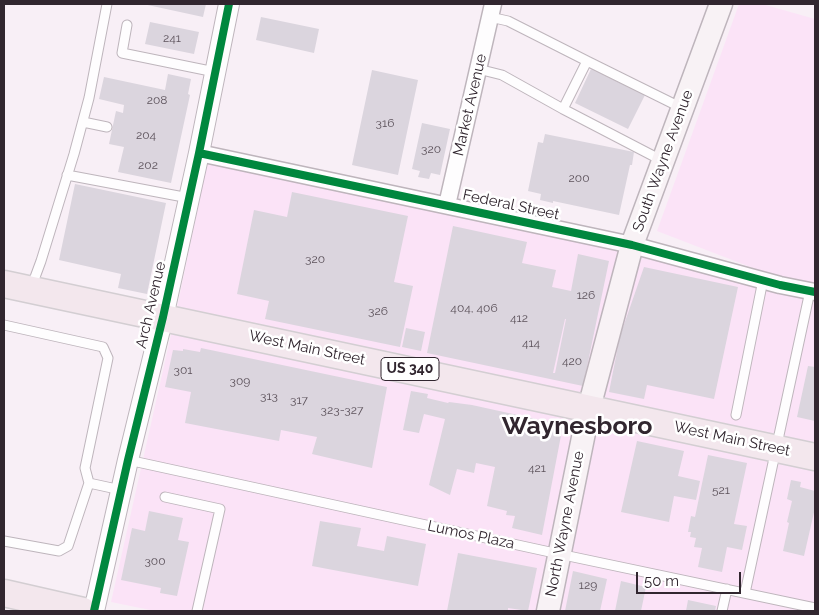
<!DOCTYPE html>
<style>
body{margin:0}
#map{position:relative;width:819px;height:615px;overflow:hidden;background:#f8eff6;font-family:Raleway,sans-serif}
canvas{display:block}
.frame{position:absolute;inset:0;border:5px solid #31262f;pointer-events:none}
.scale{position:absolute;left:636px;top:572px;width:105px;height:22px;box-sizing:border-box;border:2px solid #31262f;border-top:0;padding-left:6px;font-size:15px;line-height:18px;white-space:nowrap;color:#31262f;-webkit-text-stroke:4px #fff;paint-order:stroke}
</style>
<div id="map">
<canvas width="819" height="615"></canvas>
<div class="frame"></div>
<div class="scale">50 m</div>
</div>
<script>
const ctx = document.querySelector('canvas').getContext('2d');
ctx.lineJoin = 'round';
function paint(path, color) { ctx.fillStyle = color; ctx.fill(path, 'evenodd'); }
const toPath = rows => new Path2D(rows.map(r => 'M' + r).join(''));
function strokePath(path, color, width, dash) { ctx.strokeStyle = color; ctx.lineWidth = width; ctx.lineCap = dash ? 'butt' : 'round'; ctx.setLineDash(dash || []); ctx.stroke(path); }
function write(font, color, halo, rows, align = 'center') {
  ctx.font = font + ' Raleway,sans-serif'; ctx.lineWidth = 5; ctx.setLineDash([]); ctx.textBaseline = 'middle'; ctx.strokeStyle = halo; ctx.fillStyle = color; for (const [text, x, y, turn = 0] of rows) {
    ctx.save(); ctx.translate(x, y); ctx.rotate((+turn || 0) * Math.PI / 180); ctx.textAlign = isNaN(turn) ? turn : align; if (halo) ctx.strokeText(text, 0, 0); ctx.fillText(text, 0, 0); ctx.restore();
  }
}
paint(toPath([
 [739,4,762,4,815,19,815,283,766,273,657,231],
 [207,164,590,243,815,299,815,611,155,611,111,602,177,308]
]), '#fbe3f7');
paint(toPath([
 [143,4,206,4,203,17],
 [261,17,319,29,314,53,256,40],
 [150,22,199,32,194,54,145,44],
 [591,69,645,95,628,129,575,103],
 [372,70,418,80,398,175,352,165],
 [168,74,191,79,188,94,190,95,171,183,118,172,124,147,109,144,116,111,123,113,124,105,99,99,104,77,165,90],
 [422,123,450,129,440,175,431,173,429,179,418,177,420,171,412,169],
 [545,134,634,152,632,165,630,165,619,215,553,201,553,203,540,200,541,194,528,191,538,142,543,143],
 [75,184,166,203,147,294,118,288,121,274,59,260],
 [292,192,408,216,394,282,413,286,400,347,265,319,269,301,237,294,254,210,287,217],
 [453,226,527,242,522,263,556,270,552,287,571,291,578,254,609,261,583,386,427,353],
 [565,319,566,319,555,373,553,373],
 [644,267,738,287,714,399,647,385,644,399,609,392,620,336],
 [406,328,425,332,421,351,402,347],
 [201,348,387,387,372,468,312,454,317,437,281,430,279,441,185,423,191,392,165,387,173,350,183,351,183,349,200,352],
 [808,366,815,367,815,421,797,417],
 [411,391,428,394,427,398,448,403,449,402,472,405,563,425,542,535,512,528,515,516,506,515,507,511,487,506,495,467,476,463,474,473,457,469,450,495,429,485,445,419,424,414,419,433,403,430],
 [637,441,684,451,678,476,700,481,696,500,674,496,669,522,621,512],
 [708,455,747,463,734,524,747,526,742,550,727,547,722,572,698,567,702,548,694,547,696,538,690,537,691,532,688,532,691,516,695,517],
 [791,480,801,482,800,487,815,491,815,508,804,556,783,551,789,523,787,522,792,501,787,499],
 [149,511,183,518,178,540,189,542,177,596,160,593,161,588,121,580,132,528,145,531],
 [320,521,361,528,357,546,384,551,387,536,426,544,418,586,312,566],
 [458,553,537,568,528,611,508,608,508,611,447,611],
 [573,571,607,579,600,611,565,611],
 [621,581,646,587,641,611,615,611],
 [688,600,716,606,715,611,686,611]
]), '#dbd5de');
const service = toPath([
 [490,17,508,21,587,61],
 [127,25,122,53,215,72],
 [478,69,502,75,563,109],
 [83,122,107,127],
 [663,161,563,109,587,61,682,108],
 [67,175,189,198],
 [31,288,41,261,74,154,89,98,107,4],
 [4,325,103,347,108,358,85,468,89,483,68,546,59,551,4,541],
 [736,415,763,280],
 [128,460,559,554,815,608],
 [89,483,121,490],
 [165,497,220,509,197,611],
 [745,593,810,291],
 [722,611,727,589]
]);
const minor = toPath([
 [199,153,632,245,780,285,815,292],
 [447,205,493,4]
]);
const tertiary = toPath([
 [94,611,128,460,163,317,199,153,229,4]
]);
const secondary = toPath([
 [548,611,589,408,632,245,721,4]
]);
const primary = toPath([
 [4,284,815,457],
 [4,593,83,611]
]);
strokePath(service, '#beb5bc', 11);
strokePath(minor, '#beb5bc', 19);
strokePath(tertiary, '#beb5bc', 22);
strokePath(secondary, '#beb5bc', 25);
strokePath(primary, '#d3ced2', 29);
strokePath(service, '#fefdfe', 9);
strokePath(minor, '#fefdfe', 16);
strokePath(tertiary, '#fefdfe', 20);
strokePath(secondary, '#f8f2f5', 22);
strokePath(primary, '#f3e7ed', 26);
strokePath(toPath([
 [199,153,632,245,780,285,815,292],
 [94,611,128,460,163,317,199,153,229,4]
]), '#00873e', 8);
write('12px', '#5c525b', null, [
 ["241",172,38],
 ["208",157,100],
 ["316",385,123],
 ["204",146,135],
 ["320",431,149],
 ["202",148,165],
 ["200",579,178],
 ["320",315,259],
 ["126",586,295],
 ["404, 406",474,308],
 ["326",378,311],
 ["412",519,318],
 ["414",531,343],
 ["420",572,361],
 ["301",183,370],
 ["309",240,381],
 ["313",269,396],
 ["317",299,400],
 ["323-327",342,410],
 ["421",537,468],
 ["521",721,490],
 ["300",155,561],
 ["129",588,585]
]);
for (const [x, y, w] of [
 [410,369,58]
]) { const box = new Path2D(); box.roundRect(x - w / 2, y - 11.5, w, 23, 4); ctx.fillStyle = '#fff'; ctx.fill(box); strokePath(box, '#31262f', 1); }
write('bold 14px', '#31262f', null, [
 ["US 340",410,369]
]);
write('15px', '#31262f', '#fff', [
 ["Market Avenue",470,105,-77],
 ["South Wayne Avenue",663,161,-70],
 ["Federal Street",511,205,12],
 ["Arch Avenue",151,305,-77],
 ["West Main Street",307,348,12],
 ["West Main Street",732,439,12],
 ["North Wayne Avenue",565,524,-79],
 ["Lumos Plaza",471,535,12]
]);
write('bold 25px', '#31262f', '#fff', [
 ["Waynesboro",577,426]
]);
</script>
